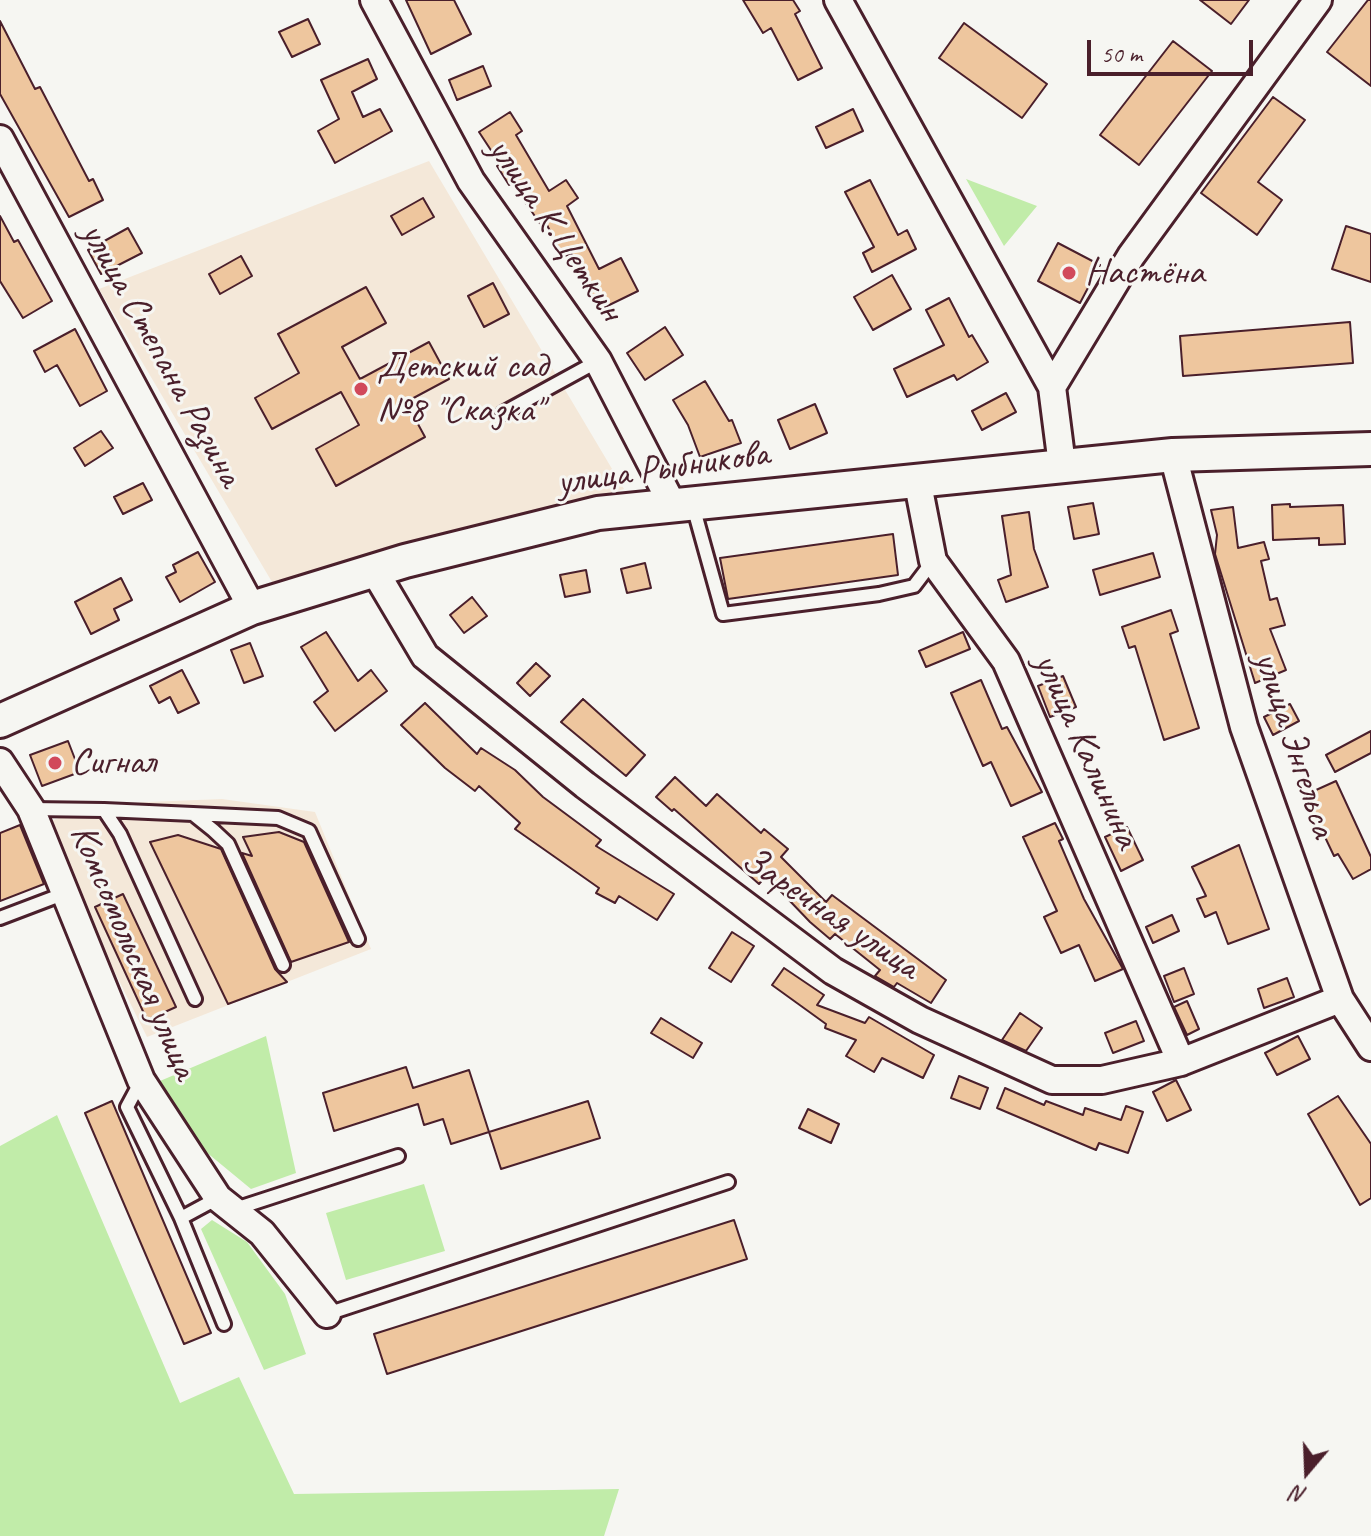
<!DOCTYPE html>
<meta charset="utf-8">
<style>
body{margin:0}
#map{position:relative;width:1371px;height:1536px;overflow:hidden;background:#f6f6f2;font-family:Caveat,sans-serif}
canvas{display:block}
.north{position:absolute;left:1267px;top:1432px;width:80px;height:80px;-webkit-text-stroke:6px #f6f6f2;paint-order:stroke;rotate:199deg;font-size:22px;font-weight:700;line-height:32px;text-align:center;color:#4a1f2b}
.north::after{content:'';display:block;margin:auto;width:28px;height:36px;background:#4a1f2b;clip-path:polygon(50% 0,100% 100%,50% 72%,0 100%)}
.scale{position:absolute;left:1087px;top:40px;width:166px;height:36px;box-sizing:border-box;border:4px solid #4a1f2b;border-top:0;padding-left:10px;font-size:24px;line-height:28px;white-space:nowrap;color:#4a1f2b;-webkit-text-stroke:6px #f6f6f2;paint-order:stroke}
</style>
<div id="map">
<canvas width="1371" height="1536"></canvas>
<div class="north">N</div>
<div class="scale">50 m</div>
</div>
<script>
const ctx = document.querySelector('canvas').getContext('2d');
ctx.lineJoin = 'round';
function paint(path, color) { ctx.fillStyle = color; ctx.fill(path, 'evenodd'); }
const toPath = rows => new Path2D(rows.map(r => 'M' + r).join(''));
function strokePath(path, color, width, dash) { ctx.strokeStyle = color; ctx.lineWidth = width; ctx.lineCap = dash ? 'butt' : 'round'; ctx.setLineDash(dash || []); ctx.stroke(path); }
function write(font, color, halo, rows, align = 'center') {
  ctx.font = font + ' Caveat,sans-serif'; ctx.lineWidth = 6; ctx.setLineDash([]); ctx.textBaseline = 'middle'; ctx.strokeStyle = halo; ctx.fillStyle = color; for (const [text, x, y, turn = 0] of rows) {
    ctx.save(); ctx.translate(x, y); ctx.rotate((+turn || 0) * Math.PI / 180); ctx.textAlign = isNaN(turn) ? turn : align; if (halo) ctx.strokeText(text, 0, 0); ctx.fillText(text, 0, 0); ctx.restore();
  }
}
paint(toPath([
 [429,161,624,489,272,582,99,289],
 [222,799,315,812,371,949,147,1037,51,844,45,823,99,804]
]), '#f4e8d9');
paint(toPath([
 [966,179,1037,206,1004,246],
 [266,1036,296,1173,251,1189,194,1142,160,1081],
 [57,1115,180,1403,239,1377,294,1494,619,1489,604,1536,0,1536,0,1146],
 [424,1184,445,1251,346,1280,326,1213],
 [212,1220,247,1242,285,1294,306,1354,264,1370,201,1229]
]), '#c1eca9');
const building = toPath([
 [406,0,454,0,471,34,431,54,406,0],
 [743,0,793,0,800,11,795,14,822,68,798,80,771,28,763,33,743,0],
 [1200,0,1249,0,1231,24,1200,0],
 [1368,0,1371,0,1371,86,1327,52,1368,0],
 [308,19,320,44,292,57,279,32,308,19],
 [0,21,35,89,40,87,89,181,93,179,103,200,69,217,0,94,0,21],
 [964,23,1047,84,1022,118,939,58,964,23],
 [1173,41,1212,71,1139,165,1100,135,1173,41],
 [368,59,377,79,352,92,363,117,380,109,392,131,335,163,318,131,339,119,321,80,368,59],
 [483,66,491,86,457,100,449,80,483,66],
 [1273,97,1305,120,1258,182,1282,200,1257,235,1201,193,1273,97],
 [853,109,863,131,826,148,816,127,853,109],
 [510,112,522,131,516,135,549,191,566,180,578,198,567,206,599,269,621,258,638,291,599,310,571,253,563,257,545,221,541,225,512,183,509,185,497,166,500,164,479,132,510,112],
 [870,180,898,235,907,230,916,249,872,272,863,253,874,247,845,192,870,180],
 [423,198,434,217,402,235,391,216,423,198],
 [0,216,14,242,18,240,52,301,23,318,0,281,0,216],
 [1346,226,1371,234,1371,282,1332,269,1346,226],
 [128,228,142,253,101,274,88,250,128,228],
 [1058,243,1100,265,1080,303,1038,281,1058,243],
 [241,256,252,276,220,294,209,274,241,256],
 [892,275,911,309,873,330,854,297,892,275],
 [493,283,509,314,484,327,468,296,493,283],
 [366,287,386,323,342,347,360,379,429,342,449,379,406,402,425,437,336,486,316,449,359,425,341,392,272,429,255,398,299,373,278,334,366,287],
 [949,298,969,337,972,335,988,362,957,380,954,375,907,397,894,369,944,345,926,310,949,298],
 [1350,322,1353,363,1183,376,1180,336,1350,322],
 [665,327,683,355,645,380,627,353,665,327],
 [75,329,107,391,80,406,57,365,45,372,34,351,75,329],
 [705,381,729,421,732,420,741,443,700,457,688,425,673,400,705,381],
 [1006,393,1016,412,982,430,972,411,1006,393],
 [815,404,827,433,790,449,778,420,815,404],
 [101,431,113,448,85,466,74,448,101,431],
 [143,483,152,500,123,514,114,497,143,483],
 [1093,503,1099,534,1074,539,1068,507,1093,503],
 [1290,504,1290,507,1343,505,1345,544,1319,545,1319,538,1273,540,1272,505,1290,504],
 [1233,507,1238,548,1264,542,1269,559,1261,561,1270,600,1277,598,1285,625,1270,629,1286,670,1255,683,1215,554,1217,535,1211,510,1233,507],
 [1029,512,1034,549,1048,587,1006,602,998,580,1011,575,1002,516,1029,512],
 [893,534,898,575,728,599,720,558,893,534],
 [198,552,215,582,180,602,166,577,176,572,173,565,198,552],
 [1153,553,1160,577,1100,595,1093,570,1153,553],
 [645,563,651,588,627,593,621,569,645,563],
 [586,570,590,592,565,597,560,575,586,570],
 [121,578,132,600,114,609,119,620,91,634,75,602,121,578],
 [472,597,487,616,464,633,450,615,472,597],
 [1171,610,1178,631,1170,634,1199,728,1164,740,1135,646,1129,648,1122,627,1171,610],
 [326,632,358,681,371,670,387,691,335,731,314,702,328,691,301,647,326,632],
 [963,632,970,649,926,667,919,651,963,632],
 [250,643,263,676,244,683,231,650,250,643],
 [536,663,550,676,530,696,517,683,536,663],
 [182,670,199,703,178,713,170,697,159,703,150,686,182,670],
 [1063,676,1076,707,1050,717,1038,686,1063,676],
 [981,680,1002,729,1007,727,1042,792,1011,806,991,762,983,766,951,693,981,680],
 [583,699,645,755,626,776,561,722,583,699],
 [425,703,477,754,481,748,515,770,543,797,601,840,596,846,674,894,657,920,619,896,615,903,596,893,599,888,515,829,520,823,479,786,475,791,445,768,401,725,425,703],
 [1290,704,1299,721,1273,735,1264,717,1290,704],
 [1371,731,1371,753,1335,772,1326,755,1371,731],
 [68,741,80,772,42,786,30,755,68,741],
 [675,777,706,806,717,794,761,833,764,829,788,849,781,857,826,902,832,895,946,980,931,1003,897,983,894,987,875,976,880,970,835,934,830,939,810,922,766,876,759,884,674,809,672,811,656,797,675,777],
 [1336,781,1371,857,1371,869,1353,879,1338,854,1334,856,1305,795,1336,781],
 [1055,823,1063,839,1059,841,1084,899,1123,969,1095,981,1079,945,1061,953,1044,917,1057,911,1023,837,1055,823],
 [20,825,44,884,0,901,0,833,20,825],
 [1127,827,1143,860,1121,871,1105,837,1127,827],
 [279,832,304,842,349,942,291,962,242,853,252,856,243,837,279,832],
 [178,835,221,849,275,969,287,982,228,1004,150,842,178,835],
 [1239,845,1269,929,1228,944,1216,912,1205,917,1197,899,1206,896,1192,867,1239,845],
 [123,894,176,1007,147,1020,95,907,123,894],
 [1172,915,1179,931,1153,943,1146,927,1172,915],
 [732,932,754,946,731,982,709,968,732,932],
 [784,968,824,995,817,1005,865,1023,869,1017,934,1055,923,1078,882,1058,874,1072,846,1056,856,1040,825,1028,826,1024,772,985,784,968],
 [1184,968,1194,994,1174,1002,1164,976,1184,968],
 [1287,978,1294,997,1264,1008,1258,989,1287,978],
 [1187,1001,1199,1029,1187,1035,1174,1007,1187,1001],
 [1020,1013,1042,1028,1026,1051,1002,1040,1020,1013],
 [661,1018,702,1043,693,1058,651,1033,661,1018],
 [1136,1021,1144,1041,1113,1053,1105,1033,1136,1021],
 [1298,1036,1310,1059,1277,1075,1265,1053,1298,1036],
 [406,1067,413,1088,469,1070,489,1132,451,1144,443,1119,424,1125,418,1104,334,1131,323,1093,406,1067],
 [959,1076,988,1088,980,1109,951,1098,959,1076],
 [1176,1080,1191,1110,1167,1121,1153,1092,1176,1080],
 [1005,1088,1044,1105,1046,1101,1083,1115,1085,1108,1121,1120,1126,1106,1143,1112,1128,1153,1099,1143,1096,1150,997,1108,1005,1088],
 [1338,1096,1371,1144,1371,1198,1360,1205,1308,1114,1338,1096],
 [112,1101,211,1333,184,1344,85,1113,112,1101],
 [588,1101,600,1138,501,1169,489,1132,588,1101],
 [808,1109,839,1124,831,1143,799,1128,808,1109],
 [734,1220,747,1259,387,1374,374,1334,734,1220]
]);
paint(building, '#eec69e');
strokePath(building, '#4a1f2b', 2);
const service = toPath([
 [503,413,598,361],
 [693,506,723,614,879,594,914,586,933,561],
 [31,809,104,810,120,834,195,999],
 [104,810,193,814,213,830,228,844,283,965],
 [193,814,278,818,309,831,358,939],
 [0,918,63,894],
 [141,1081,127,1107,181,1218],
 [218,1198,181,1218,224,1324],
 [232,1210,398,1156],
 [327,1314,728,1182]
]);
const minor = toPath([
 [374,0,471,181,598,361,672,504],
 [838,0,1052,387],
 [0,139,252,608],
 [1173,455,1244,727,1340,999,1371,1047],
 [1062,465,1052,387,1131,256,1318,0],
 [917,479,933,561,1006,661,1181,1062],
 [374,570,425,656,585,785,833,971,920,1020,1052,1080,1102,1080,1181,1062,1340,999],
 [0,762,31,809,141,1080,218,1198,262,1233,327,1314]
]);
const tertiary = toPath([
 [0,721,252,608,405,561,598,513,1173,455,1371,449]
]);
strokePath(service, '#4a1f2b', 18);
strokePath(minor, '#4a1f2b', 32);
strokePath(tertiary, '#4a1f2b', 38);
strokePath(service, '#f6f6f2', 12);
strokePath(minor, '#f6f6f2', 26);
strokePath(tertiary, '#f6f6f2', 32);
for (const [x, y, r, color] of [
 [1069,273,8,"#d1495b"],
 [361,389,8,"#d1495b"],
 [55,763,8,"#d1495b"]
]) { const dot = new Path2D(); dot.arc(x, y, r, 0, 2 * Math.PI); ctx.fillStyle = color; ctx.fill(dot); strokePath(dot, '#f6f6f2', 3); }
write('38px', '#4a1f2b', '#f6f6f2', [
 ["улица К.Цеткин",555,230,56],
 ["улица Степана Разина",161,355,61],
 ["улица Рыбникова",663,469,-8],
 ["улица Энгельса",1294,745,72],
 ["улица Калинина",1086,751,66],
 ["Заречная улица",830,914,34],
 ["Комсомольская улица",133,952,67]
]);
write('38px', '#4a1f2b', '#f6f6f2', [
 ["Настёна",1085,273],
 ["Детский сад",377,367],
 ["№8 \"Сказка\"",377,411],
 ["Сигнал",71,763]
], 'left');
</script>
